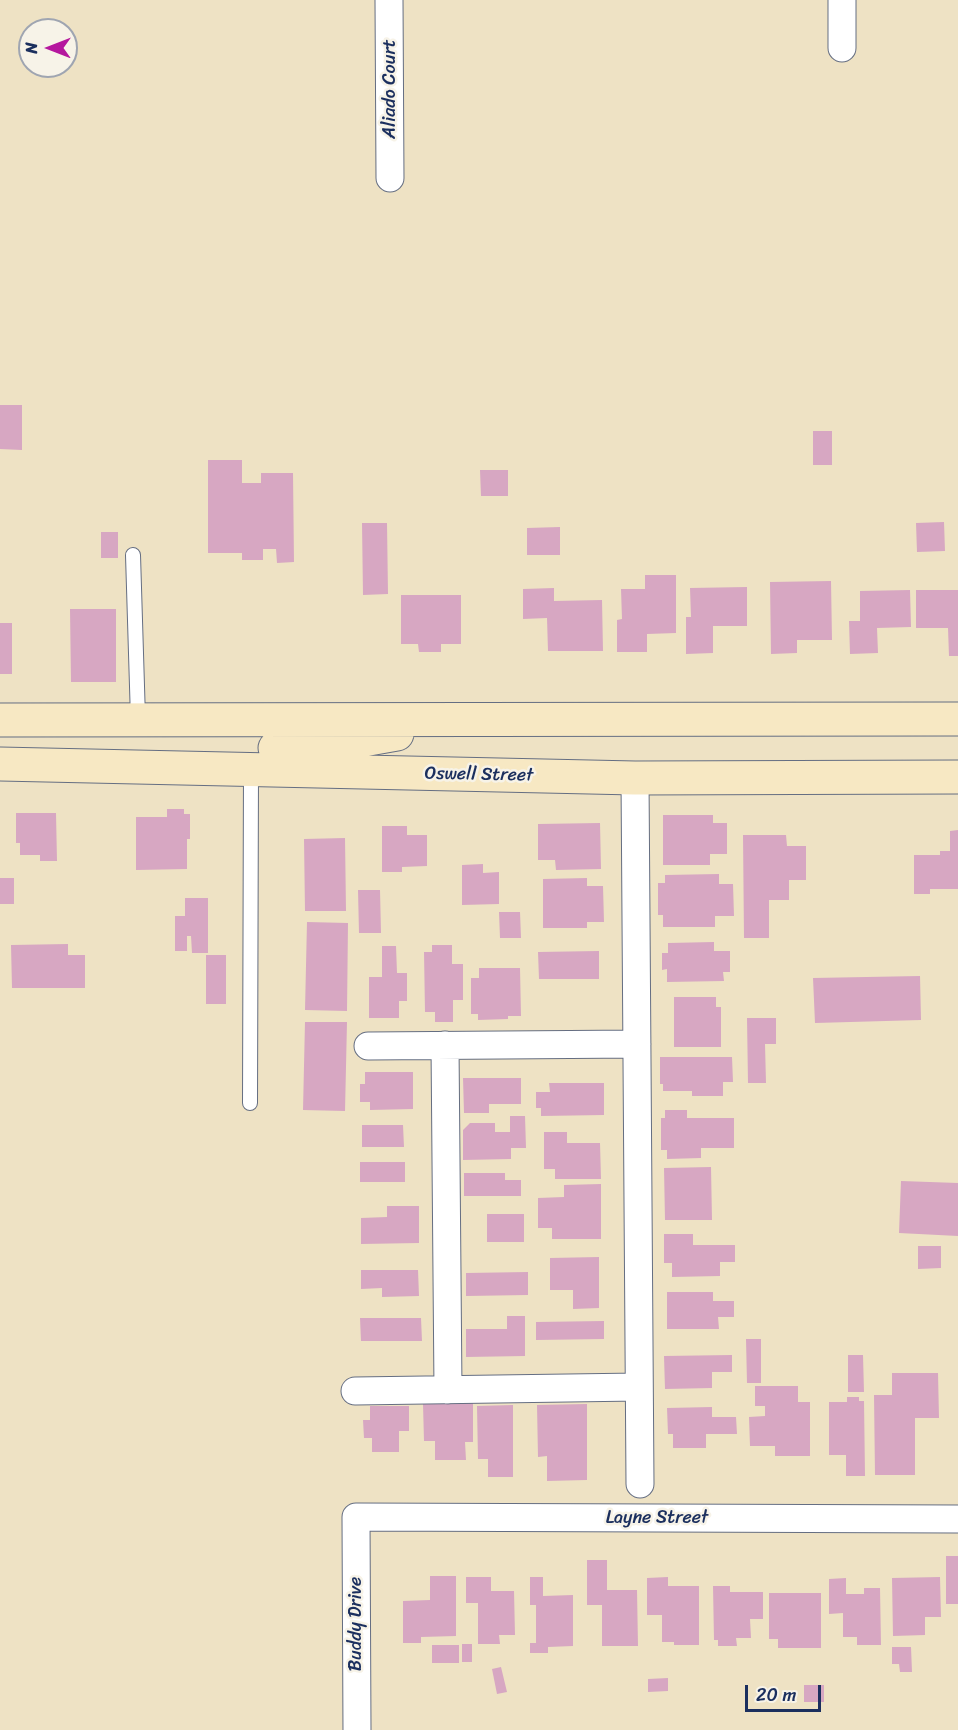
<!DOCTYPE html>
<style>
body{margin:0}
#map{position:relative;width:958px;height:1730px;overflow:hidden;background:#eee2c4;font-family:Sriracha,sans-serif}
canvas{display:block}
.north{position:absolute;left:18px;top:18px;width:60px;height:60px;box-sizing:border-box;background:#f7f3e8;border:2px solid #9fa5b1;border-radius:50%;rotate:270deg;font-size:16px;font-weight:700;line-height:24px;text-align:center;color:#1b2f5e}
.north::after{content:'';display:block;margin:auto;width:21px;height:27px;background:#b5179e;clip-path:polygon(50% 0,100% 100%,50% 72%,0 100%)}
.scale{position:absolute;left:745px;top:1685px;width:76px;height:27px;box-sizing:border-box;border:3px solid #1b2f5e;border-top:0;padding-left:8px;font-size:18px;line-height:21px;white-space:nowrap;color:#1b2f5e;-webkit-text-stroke:4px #f7f3e8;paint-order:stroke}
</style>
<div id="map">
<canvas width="958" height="1730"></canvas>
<div class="north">N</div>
<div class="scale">20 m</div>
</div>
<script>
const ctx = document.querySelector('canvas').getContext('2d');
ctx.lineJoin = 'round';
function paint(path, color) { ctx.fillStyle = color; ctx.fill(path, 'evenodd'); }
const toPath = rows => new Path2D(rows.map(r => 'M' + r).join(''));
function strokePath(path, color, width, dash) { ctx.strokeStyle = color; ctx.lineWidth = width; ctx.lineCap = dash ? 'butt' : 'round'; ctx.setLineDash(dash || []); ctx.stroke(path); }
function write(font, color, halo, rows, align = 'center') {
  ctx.font = font + ' Sriracha,sans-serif'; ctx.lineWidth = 5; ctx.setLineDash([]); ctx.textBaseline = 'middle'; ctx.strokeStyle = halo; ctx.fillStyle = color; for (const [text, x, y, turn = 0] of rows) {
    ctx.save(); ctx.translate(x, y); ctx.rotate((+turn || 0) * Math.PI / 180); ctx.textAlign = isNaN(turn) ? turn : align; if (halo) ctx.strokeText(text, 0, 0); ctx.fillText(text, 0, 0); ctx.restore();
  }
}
paint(toPath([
 [0,405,22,405,22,450,0,449],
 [813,431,832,431,832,465,813,465],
 [208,460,242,460,242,483,261,483,261,473,293,473,294,562,277,563,276,549,263,549,263,560,242,560,242,553,208,553],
 [480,470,508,470,508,496,481,496],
 [944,522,945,551,917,552,916,523],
 [362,523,387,523,388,594,363,595],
 [560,527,560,555,527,555,527,528],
 [101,532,118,532,118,558,101,558],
 [645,575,676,575,676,633,647,634,647,652,617,652,617,620,622,619,621,589,645,589],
 [831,581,832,640,797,640,797,653,771,654,770,582],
 [747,587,747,626,713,626,713,653,686,654,686,617,691,617,690,588],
 [554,588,554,601,602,600,603,651,548,651,547,618,523,619,523,589],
 [910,590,911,627,877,628,878,653,850,654,849,621,860,621,860,591],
 [916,590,958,590,958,656,949,656,948,628,916,628],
 [401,595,461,595,461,644,441,644,441,652,419,652,418,644,401,644],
 [70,609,116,609,116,682,71,682],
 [0,623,12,623,12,674,0,674],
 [167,809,184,809,184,814,190,814,190,839,187,839,187,869,136,870,136,817,167,817],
 [16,813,56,813,57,861,40,861,40,855,20,855,20,843,16,843],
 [663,815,713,815,713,823,727,823,727,854,710,854,710,865,663,865],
 [600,823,601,869,556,870,555,860,538,860,538,824],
 [382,826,407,826,407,835,427,835,427,866,402,867,402,872,382,872],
 [958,830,958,889,930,889,930,894,914,894,914,855,940,855,940,851,950,851,950,831],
 [743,835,786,835,787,846,806,846,806,880,789,880,789,900,769,900,769,938,744,938],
 [345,838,346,911,305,911,304,839],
 [483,864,483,873,499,872,499,904,462,905,462,865],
 [719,874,719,884,733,884,734,916,715,916,715,927,663,927,663,915,658,915,658,883,665,883,665,875],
 [0,878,14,878,14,904,0,904],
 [587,878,587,886,603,886,604,922,587,922,587,928,543,928,543,879],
 [358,890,380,890,381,933,359,933],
 [185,898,208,898,208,953,192,953,191,936,187,936,187,951,175,951,175,916,185,916],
 [499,912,520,912,521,938,500,938],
 [307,922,348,923,347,1011,305,1010],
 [714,942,714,951,730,951,730,972,723,972,724,981,667,982,667,969,662,970,662,953,668,953,668,943],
 [68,944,68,955,85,955,85,988,12,988,11,945],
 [432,945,452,945,452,964,463,964,463,1000,453,1000,453,1022,435,1022,435,1012,425,1012,424,952,432,952],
 [382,946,396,946,397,973,407,973,407,1001,399,1001,399,1018,369,1018,369,977,382,977],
 [599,951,599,979,539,979,538,952],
 [206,955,226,955,226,1004,206,1004],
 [479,968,520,968,521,1016,508,1016,508,1019,478,1020,478,1014,471,1014,471,978,479,978],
 [920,976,921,1020,815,1023,813,978],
 [674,997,716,997,716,1007,721,1007,721,1047,674,1047],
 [747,1018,776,1018,776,1044,765,1044,766,1083,748,1083],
 [305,1022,347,1022,345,1111,303,1110],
 [660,1057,732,1057,733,1082,723,1082,723,1096,692,1096,692,1091,663,1091,663,1084,660,1084],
 [365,1072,413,1072,413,1109,370,1110,370,1102,360,1102,360,1084,365,1084],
 [463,1078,521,1078,521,1104,489,1104,489,1113,464,1113],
 [549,1083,604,1083,604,1115,541,1116,541,1108,536,1108,536,1092,550,1092],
 [665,1110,687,1110,687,1118,734,1118,734,1148,701,1148,701,1158,667,1159,667,1150,661,1150,661,1118,665,1118],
 [510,1116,525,1116,526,1148,511,1148,511,1159,463,1160,463,1130,470,1123,495,1123,495,1132,510,1132],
 [362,1125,403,1125,404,1147,362,1147],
 [544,1132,567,1132,567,1143,600,1143,601,1179,555,1179,555,1169,544,1169],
 [360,1162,405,1162,405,1182,360,1182],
 [711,1167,712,1220,665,1220,664,1168],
 [464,1173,505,1173,505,1180,521,1180,521,1196,464,1196],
 [901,1181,958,1183,958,1236,899,1233],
 [601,1184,601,1239,552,1239,552,1228,538,1228,538,1198,564,1197,564,1185],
 [387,1206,419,1206,419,1243,361,1244,361,1218,387,1217],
 [487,1214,524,1214,524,1242,487,1242],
 [664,1234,693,1234,693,1245,735,1245,735,1262,720,1262,720,1276,672,1277,672,1263,664,1263],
 [918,1246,941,1246,941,1268,918,1269],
 [599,1257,599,1308,573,1309,573,1290,550,1290,550,1258],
 [361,1270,418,1270,419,1296,382,1297,382,1288,361,1289],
 [528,1272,528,1295,466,1296,466,1273],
 [667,1292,713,1292,713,1301,734,1301,734,1317,718,1317,719,1329,667,1329],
 [507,1316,525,1316,525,1356,466,1357,466,1329,507,1329],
 [360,1318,421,1318,422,1341,361,1341],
 [604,1321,604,1339,536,1340,536,1322],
 [746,1339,761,1339,761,1383,747,1383],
 [732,1355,732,1372,712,1372,712,1388,665,1389,664,1356],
 [848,1355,863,1355,864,1392,848,1392],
 [892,1373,938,1373,939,1418,915,1418,915,1475,875,1475,874,1395,892,1395],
 [755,1386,798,1386,798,1402,810,1402,810,1456,775,1456,775,1446,750,1446,749,1417,765,1416,765,1406,755,1406],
 [847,1397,859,1397,859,1401,864,1401,865,1476,846,1476,846,1455,829,1455,829,1402,847,1402],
 [473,1403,473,1442,465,1442,466,1460,435,1460,435,1441,424,1441,423,1404],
 [587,1404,587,1480,547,1481,547,1456,538,1457,537,1405],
 [513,1405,513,1477,488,1477,488,1459,478,1459,477,1406],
 [370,1406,409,1406,409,1431,399,1431,399,1452,372,1452,372,1438,364,1438,363,1420,370,1420],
 [712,1407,712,1417,736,1417,737,1434,706,1434,706,1448,673,1448,673,1434,668,1434,667,1408],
 [946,1556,958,1556,958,1604,946,1604],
 [587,1560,607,1560,607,1590,637,1590,638,1646,602,1646,602,1605,587,1605],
 [430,1576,456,1576,456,1636,421,1637,421,1643,403,1643,403,1601,430,1600],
 [466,1577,491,1577,491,1591,514,1591,515,1635,499,1635,500,1644,478,1644,478,1603,466,1603],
 [530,1577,543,1577,543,1596,573,1595,573,1646,548,1647,548,1653,530,1653,530,1643,536,1643,536,1605,530,1605],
 [668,1577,668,1586,699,1586,699,1645,674,1645,674,1642,662,1642,662,1615,647,1615,647,1578],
 [940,1577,941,1617,925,1617,925,1635,893,1636,892,1578],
 [846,1578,846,1594,864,1594,864,1588,880,1588,881,1645,857,1645,857,1637,843,1637,843,1613,829,1614,829,1579],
 [713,1586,730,1586,730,1592,763,1592,763,1619,750,1619,751,1638,736,1638,737,1646,718,1646,718,1640,714,1640],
 [769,1593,821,1593,821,1648,778,1648,778,1639,769,1639],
 [462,1644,472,1644,472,1662,462,1662],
 [432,1645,459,1645,459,1663,432,1663],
 [892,1647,911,1647,912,1672,900,1672,899,1664,892,1664],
 [501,1667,507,1692,497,1694,492,1669],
 [668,1678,668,1691,648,1692,648,1679],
 [804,1685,824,1685,824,1702,804,1702]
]), '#d7a7c2');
const service = toPath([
 [133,555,138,719],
 [250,1103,251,769]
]);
const minor = toPath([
 [389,0,390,178],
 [842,48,842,0],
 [635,778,640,1484],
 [445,1045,448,1390],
 [368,1046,637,1044],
 [355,1391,639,1387],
 [357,1730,356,1517,958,1519]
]);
const secondary = toPath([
 [0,720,958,719],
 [275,748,318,748,397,734],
 [0,764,635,778,958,777]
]);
strokePath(service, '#656e82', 16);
strokePath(minor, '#656e82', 29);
strokePath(secondary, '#656e82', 35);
strokePath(service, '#fff', 14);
strokePath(minor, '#fff', 27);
strokePath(secondary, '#f7e8c3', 33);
write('18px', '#1b2f5e', '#f7f3e8', [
 ["Aliado Court",390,89,-90],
 ["Oswell Street",479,775,1],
 ["Layne Street",657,1518],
 ["Buddy Drive",356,1624,-90]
]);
</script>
